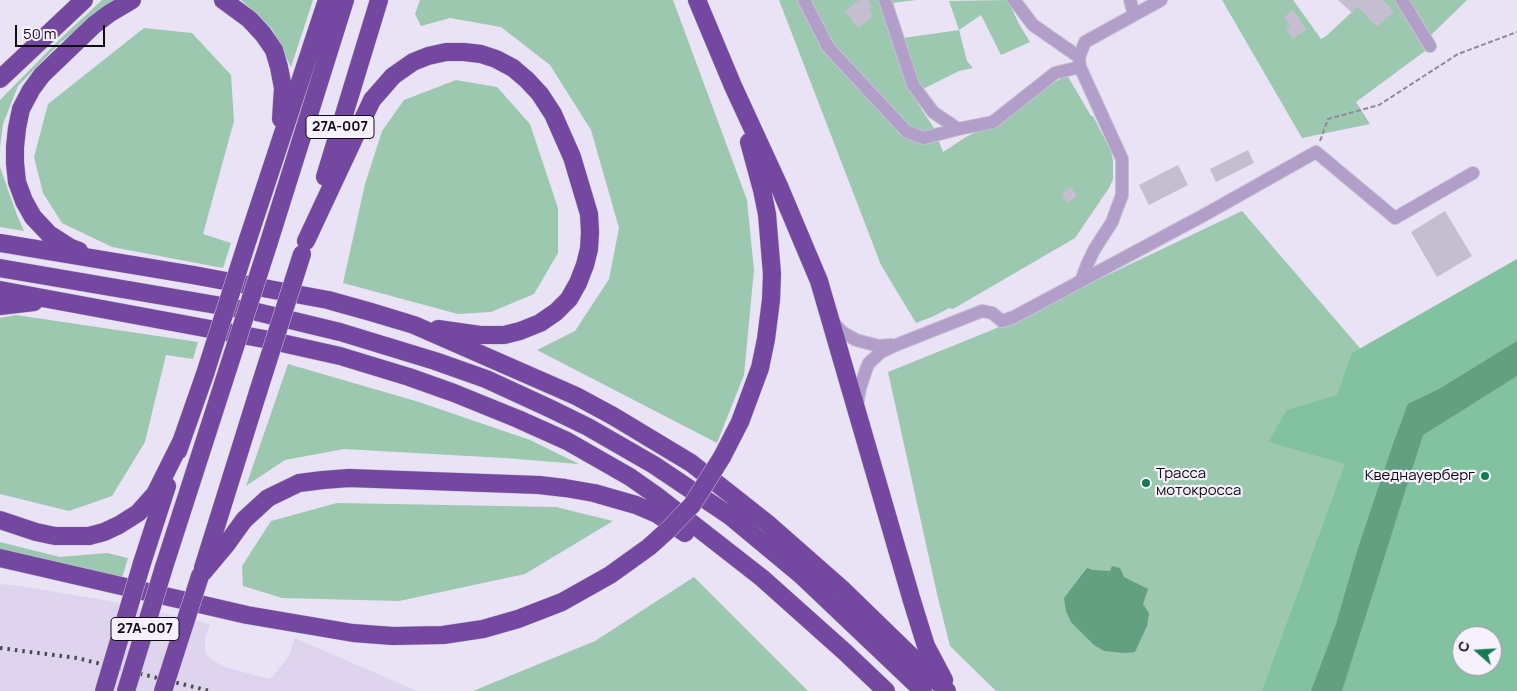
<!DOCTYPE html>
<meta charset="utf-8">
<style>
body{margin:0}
#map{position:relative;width:1517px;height:691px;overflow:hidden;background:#eae2f5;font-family:Manrope,sans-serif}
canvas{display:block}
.north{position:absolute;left:1452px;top:626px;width:50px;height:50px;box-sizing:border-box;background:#f6f1fc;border:1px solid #9a959e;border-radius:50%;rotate:289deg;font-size:14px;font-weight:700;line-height:20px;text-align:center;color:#0f0c12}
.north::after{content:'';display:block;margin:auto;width:18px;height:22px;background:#157a53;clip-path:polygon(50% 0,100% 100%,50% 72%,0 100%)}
.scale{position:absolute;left:15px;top:25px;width:90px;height:22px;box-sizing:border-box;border:2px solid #0f0c12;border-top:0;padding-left:6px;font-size:15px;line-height:18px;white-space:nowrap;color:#0f0c12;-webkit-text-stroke:4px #f6f1fc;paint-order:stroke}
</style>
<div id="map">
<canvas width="1517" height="691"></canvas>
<div class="north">С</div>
<div class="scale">50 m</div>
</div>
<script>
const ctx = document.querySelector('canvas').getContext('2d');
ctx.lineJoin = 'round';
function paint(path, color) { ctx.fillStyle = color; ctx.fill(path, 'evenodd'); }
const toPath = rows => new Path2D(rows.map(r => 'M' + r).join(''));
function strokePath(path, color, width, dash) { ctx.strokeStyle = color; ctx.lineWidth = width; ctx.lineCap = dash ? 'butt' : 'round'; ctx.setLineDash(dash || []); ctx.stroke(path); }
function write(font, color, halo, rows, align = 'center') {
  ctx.font = font + ' Manrope,sans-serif'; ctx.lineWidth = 4.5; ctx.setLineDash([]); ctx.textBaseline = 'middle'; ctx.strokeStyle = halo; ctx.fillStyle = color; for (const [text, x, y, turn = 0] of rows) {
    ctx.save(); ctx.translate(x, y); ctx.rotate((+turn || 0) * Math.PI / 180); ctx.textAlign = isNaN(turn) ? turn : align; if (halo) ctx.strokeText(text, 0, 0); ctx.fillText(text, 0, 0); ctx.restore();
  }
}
paint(toPath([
 [0,584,20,586,115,602,210,624,205,638,205,645,206,653,210,658,222,666,268,679,273,676,289,656,295,638,417,691,0,691]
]), '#dfd4ed');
paint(toPath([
 [102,0,115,0,60,43,18,86,3,124,0,147,0,100,60,39],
 [241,0,313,0,291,67,272,29],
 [420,0,673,0,747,200,754,270,744,375,717,443,537,350,575,331,609,279,619,228,591,130,550,65,501,27,450,18,421,26,415,14],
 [779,0,916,0,892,3,903,38,959,30,949,1,1008,0,1019,24,1030,42,1001,55,981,15,959,30,967,61,973,68,959,71,921,90,927,99,918,104,934,128,943,152,966,137,987,126,1024,100,1067,75,1091,116,1093,116,1111,151,1113,160,1113,179,1109,188,1075,238,953,309,949,308,934,316,916,323,881,265],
 [1222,0,1293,0,1321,39,1312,45,1326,36,1365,0,1397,0,1425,51,1356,102,1370,124,1302,138],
 [1409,0,1467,0,1430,36],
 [144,28,192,33,231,75,234,121,203,234,231,243,223,268,112,247,62,223,43,193,34,157,48,104],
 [456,80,497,87,530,124,558,208,558,253,534,294,491,312,458,314,343,283,365,184,382,131,404,100],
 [0,167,17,215,24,231,0,227],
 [1242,211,1408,404,1311,691,996,691,950,646,937,594,888,372,992,330],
 [16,315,198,342,193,359,166,355,145,442,112,496,69,511,0,494,0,318],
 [288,364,419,402,530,440,579,464,504,458,344,449,285,460,246,486],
 [337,503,556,507,613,521,525,574,399,601,282,598,243,586,242,566,271,521],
 [0,542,60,557,107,553,128,558,122,578,0,549],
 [694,577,808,691,473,691,595,641]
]), '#9cc8b0');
paint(toPath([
 [1517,259,1517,691,1262,691,1345,464,1268,442,1287,410,1337,395,1352,353],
 [1462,636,1492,636,1492,666,1462,666]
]), '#83c2a1');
paint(toPath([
 [1517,341,1517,376,1423,435,1342,691,1311,691,1336,624,1358,548,1394,441,1408,404,1439,389],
 [1112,566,1120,568,1124,577,1148,589,1143,604,1149,613,1147,626,1135,652,1124,653,1104,651,1094,645,1071,622,1066,611,1064,598,1087,568,1093,570,1110,571]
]), '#62a081');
paint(toPath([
 [859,0,868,0,873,7,869,10,873,16,858,28,845,11],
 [1338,0,1383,0,1394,12,1377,27,1358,7,1352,13],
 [1293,10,1307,29,1293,39,1286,29,1290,26,1284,17],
 [1248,150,1254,163,1216,182,1210,169],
 [1178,165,1188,185,1149,205,1139,185],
 [1071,187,1077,196,1068,203,1062,194],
 [1445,211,1472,256,1437,277,1411,232]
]), '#c5bed0');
const minor = toPath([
 [804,0,828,47,907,132,924,138,958,129],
 [885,0,913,85,933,112,958,129,993,122,1055,73,1080,67],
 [1014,0,1033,25,1079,57],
 [1130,0,1134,14],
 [1402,0,1430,46],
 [1081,281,1206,214,1316,152,1395,218,1473,173],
 [832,321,842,332,856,340,879,346,891,345],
 [857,405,860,388,867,367,869,363,881,352,896,345,982,311,992,313,1002,321,1014,317,1081,281,1087,265,1094,250,1112,222,1122,195,1122,159,1080,67,1079,57,1085,42,1161,0]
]);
const highway = toPath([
 [223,0,249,19,263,34,274,50,279,67,283,88,281,119],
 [697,0,733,86,779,186,819,281,912,601,926,646,944,680],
 [0,79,84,0],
 [325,177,379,0],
 [248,239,327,0],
 [306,241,372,100,393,76,413,62,428,56,446,52,464,52,481,54,496,59,513,68,527,80,540,94,553,114,572,157,589,214,590,232,589,249,585,265,578,283,569,299,556,312,540,323,520,331,504,335,480,335,438,329],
 [0,243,193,275,328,300,371,312,414,325,576,396,613,416,691,463,767,523,842,589,947,691],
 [268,245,345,0],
 [79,251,71,248,49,234,33,217,24,201,17,182,15,163,15,147,17,128,21,109,31,90,42,75,94,25,110,13,132,0],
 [0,268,257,312,340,332,435,361,486,379,549,408,588,427,654,465,730,516,801,575,923,691],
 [0,290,264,339,340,356,409,377,454,393,518,419,567,441,630,477,657,496,762,578,846,653,886,691],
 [0,306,34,302],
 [178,451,205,374],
 [722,457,740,422,760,368,766,339,771,300,772,274,767,214,762,190,749,142],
 [0,520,36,532,55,536,89,536,104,532,119,525,138,513,155,494,182,440],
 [0,558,247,615,353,633,393,636,443,635,483,629,518,619,562,602,610,575,649,547,659,538],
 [142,563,167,486],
 [164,567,224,381],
 [203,568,258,392],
 [200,576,226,545,244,520,268,498,299,483,323,480,349,478,539,485,565,488,594,493,636,505,657,514,685,533]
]);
strokePath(minor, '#c7c0d1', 14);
strokePath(highway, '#c7c0d1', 19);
strokePath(toPath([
 [1320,141,1328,119,1379,105,1458,54,1517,32]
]), '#908a98', 2, [5, 2.5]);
strokePath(minor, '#b19ec9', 12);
strokePath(highway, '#7448a0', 18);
strokePath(toPath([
 [0,648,77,658,210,691]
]), '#4d4953', 4, [2.5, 5]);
const highwayBridge = toPath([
 [205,374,248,239],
 [224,381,268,245],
 [258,392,302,254],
 [659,538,669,529,692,505,722,457],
 [104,691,142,563],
 [126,691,164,567],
 [163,691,200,576]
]);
strokePath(highwayBridge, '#c7c0d1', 19, []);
strokePath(highwayBridge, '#7448a0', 18);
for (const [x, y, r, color] of [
 [1485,476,5,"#157a53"],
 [1146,483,5,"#157a53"]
]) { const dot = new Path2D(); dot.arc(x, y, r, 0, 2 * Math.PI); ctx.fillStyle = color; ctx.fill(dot); strokePath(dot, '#f6f1fc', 2); }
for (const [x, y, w] of [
 [340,127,68],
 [145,629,68]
]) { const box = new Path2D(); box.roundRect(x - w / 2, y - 11.5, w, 23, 4); ctx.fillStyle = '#f6f1fc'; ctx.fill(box); strokePath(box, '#0f0c12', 1); }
write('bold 14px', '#0f0c12', null, [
 ["27А-007",340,127],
 ["27А-007",145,629]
]);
write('15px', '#0f0c12', '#f6f1fc', [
 ["Трасса",1156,474],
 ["мотокросса",1156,491],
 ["Кведнауерберг",1475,476,"right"]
], 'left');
</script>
